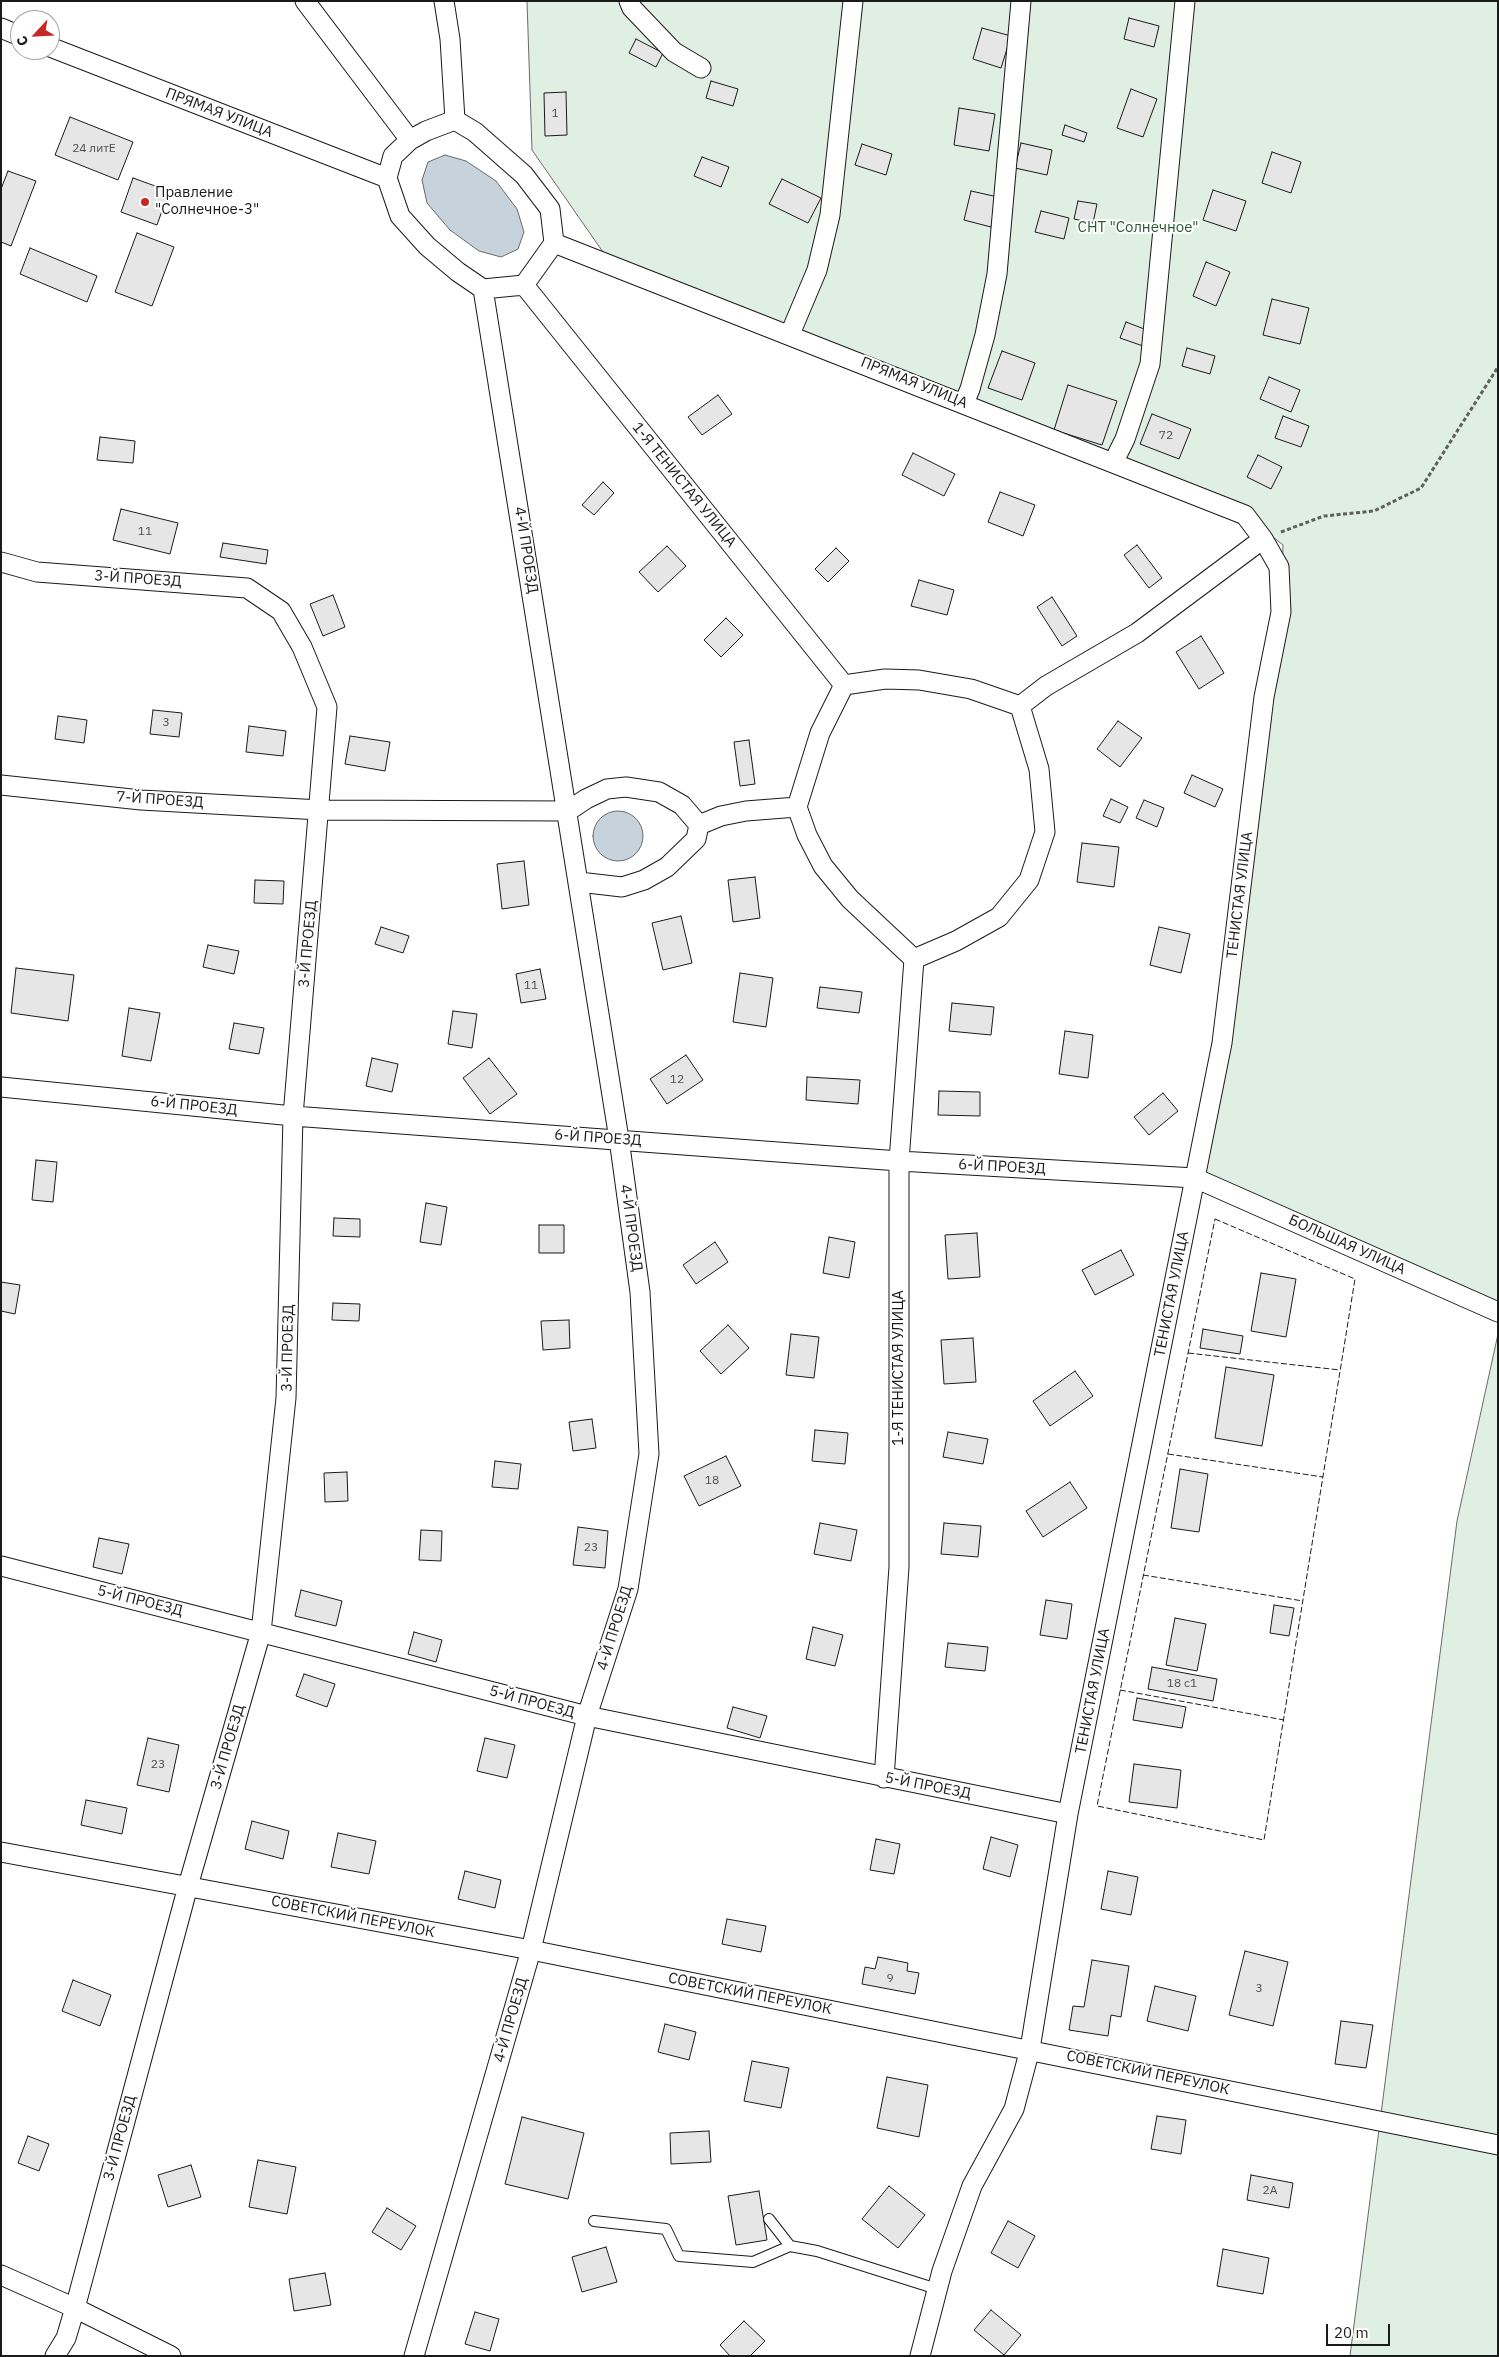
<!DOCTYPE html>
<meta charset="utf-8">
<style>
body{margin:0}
#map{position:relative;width:1499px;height:2357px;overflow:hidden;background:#fff;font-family:"IBM Plex Sans",sans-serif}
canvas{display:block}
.frame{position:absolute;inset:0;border:2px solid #1a1a1a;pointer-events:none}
.north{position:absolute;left:10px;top:10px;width:50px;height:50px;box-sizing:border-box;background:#fff;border:1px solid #a3a3a3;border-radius:50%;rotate:245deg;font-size:14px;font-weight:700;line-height:20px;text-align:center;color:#1a1a1a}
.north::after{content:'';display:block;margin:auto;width:18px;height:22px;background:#c62828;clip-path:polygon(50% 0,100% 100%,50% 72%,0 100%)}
.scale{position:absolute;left:1326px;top:2324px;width:64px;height:22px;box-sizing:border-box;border:2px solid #1a1a1a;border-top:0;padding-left:6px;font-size:15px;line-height:18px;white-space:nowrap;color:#1a1a1a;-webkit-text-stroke:4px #fff;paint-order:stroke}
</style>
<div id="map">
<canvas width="1499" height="2357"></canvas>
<div class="frame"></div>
<div class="north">С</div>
<div class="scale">20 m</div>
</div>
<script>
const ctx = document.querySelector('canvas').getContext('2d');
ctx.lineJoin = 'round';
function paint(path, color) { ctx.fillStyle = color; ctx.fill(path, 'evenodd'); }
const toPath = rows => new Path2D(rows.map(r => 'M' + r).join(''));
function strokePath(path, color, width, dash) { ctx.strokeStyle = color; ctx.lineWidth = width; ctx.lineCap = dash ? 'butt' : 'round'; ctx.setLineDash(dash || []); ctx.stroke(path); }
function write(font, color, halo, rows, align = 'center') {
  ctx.font = font + ' "IBM Plex Sans",sans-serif'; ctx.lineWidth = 4; ctx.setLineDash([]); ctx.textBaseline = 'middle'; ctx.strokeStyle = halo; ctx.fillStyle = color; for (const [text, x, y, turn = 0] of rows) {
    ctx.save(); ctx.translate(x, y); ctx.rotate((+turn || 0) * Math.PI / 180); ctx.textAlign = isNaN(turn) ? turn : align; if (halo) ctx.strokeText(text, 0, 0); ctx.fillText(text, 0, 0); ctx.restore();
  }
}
const green = toPath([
 [527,1,1498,1,1498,1312,1212,1185,1199,1159,1281,612,1283,545,1245,515,612,265,532,150,527,1],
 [1498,1334,1498,2356,1350,2356,1457,1521,1498,1334]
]);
paint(green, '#e0efe3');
strokePath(green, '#6a6a6a', 1);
const water = toPath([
 [445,155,466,161,496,181,517,209,524,232,518,249,501,257,479,251,450,230,427,203,422,180,428,162,445,155],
 '593 836a25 25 0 1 1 50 0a25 25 0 1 1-50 0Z'
]);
paint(water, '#c6d2dc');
strokePath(water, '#6a6a6a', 1);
const building = toPath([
 [1129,18,1159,26,1154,47,1124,39,1129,18],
 [982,28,1011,36,1001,68,973,59,982,28],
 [636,39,663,53,656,67,629,53,636,39],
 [711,81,738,89,733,106,706,98,711,81],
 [1131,89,1157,99,1143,137,1117,128,1131,89],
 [566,92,567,135,545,136,544,93,566,92],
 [959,108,995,114,989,151,954,145,959,108],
 [70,117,133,142,118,180,55,155,70,117],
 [1065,125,1087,133,1084,142,1062,135,1065,125],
 [1021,143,1052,150,1047,175,1015,168,1021,143],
 [862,144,892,154,886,175,855,165,862,144],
 [1272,152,1301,162,1291,193,1262,183,1272,152],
 [702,157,729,167,721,187,694,176,702,157],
 [8,171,36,181,11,246,1,242,1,189,8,171],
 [133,178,169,191,157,225,121,212,133,178],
 [782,179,821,198,808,223,769,204,782,179],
 [1213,190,1246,201,1236,231,1203,220,1213,190],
 [971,191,998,197,991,227,964,220,971,191],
 [1078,201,1097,204,1093,223,1074,219,1078,201],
 [1041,211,1069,218,1064,239,1035,232,1041,211],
 [137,233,174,247,152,306,115,292,137,233],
 [30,248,97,276,87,302,20,274,30,248],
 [1206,262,1230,272,1216,306,1193,296,1206,262],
 [1272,299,1309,308,1300,344,1263,335,1272,299],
 [1126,322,1152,332,1146,347,1120,338,1126,322],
 [1187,348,1215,356,1210,374,1182,366,1187,348],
 [1002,351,1035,363,1022,400,988,388,1002,351],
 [1269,377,1300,390,1291,412,1260,399,1269,377],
 [1068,385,1117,401,1102,445,1054,430,1068,385],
 [718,395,732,414,702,435,688,417,718,395],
 [1152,414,1191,429,1179,459,1140,444,1152,414],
 [1283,416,1309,426,1301,447,1275,438,1283,416],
 [100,437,135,441,133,463,97,460,100,437],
 [913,453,955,474,944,496,902,475,913,453],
 [1258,455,1282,467,1271,489,1247,477,1258,455],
 [603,482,614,493,594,515,582,505,603,482],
 [1000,492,1035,505,1023,536,988,522,1000,492],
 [121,509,178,523,170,554,113,540,121,509],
 [223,543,268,550,266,564,220,557,223,543],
 [1137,545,1162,578,1149,588,1124,555,1137,545],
 [667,546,686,566,658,592,639,572,667,546],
 [836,548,849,561,828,582,815,569,836,548],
 [919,580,954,590,947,615,911,606,919,580],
 [333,595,345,627,323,636,310,604,333,595],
 [1052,597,1077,636,1062,646,1037,607,1052,597],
 [726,618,743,635,721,657,704,640,726,618],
 [1201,636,1224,673,1199,689,1176,652,1201,636],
 [153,710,182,713,179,737,150,734,153,710],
 [58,716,87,720,84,743,55,739,58,716],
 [1118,721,1142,738,1120,767,1097,749,1118,721],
 [249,726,286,731,283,756,246,752,249,726],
 [350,736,390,742,385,771,345,764,350,736],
 [749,740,755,784,740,786,734,742,749,740],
 [1192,775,1223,789,1215,807,1184,793,1192,775],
 [1111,799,1128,807,1120,823,1103,816,1111,799],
 [1144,800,1164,808,1157,827,1136,818,1144,800],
 [1082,843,1119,847,1114,887,1077,882,1082,843],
 [524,861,529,905,502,909,497,864,524,861],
 [755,877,760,918,733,922,728,880,755,877],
 [255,880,284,881,283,904,254,903,255,880],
 [681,916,692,963,663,970,652,923,681,916],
 [381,927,409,936,403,953,375,944,381,927],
 [1159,927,1190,934,1181,973,1150,965,1159,927],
 [208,945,239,951,234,974,203,967,208,945],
 [16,968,74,975,68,1021,11,1013,16,968],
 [540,969,546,999,521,1003,516,974,540,969],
 [740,973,773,978,766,1027,733,1022,740,973],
 [820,987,862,992,859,1013,817,1008,820,987],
 [952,1003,994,1007,991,1035,949,1031,952,1003],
 [129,1008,160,1013,151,1061,122,1056,129,1008],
 [453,1011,477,1014,472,1048,448,1044,453,1011],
 [234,1023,264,1028,259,1054,229,1049,234,1023],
 [1065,1031,1093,1035,1088,1078,1059,1074,1065,1031],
 [686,1055,703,1080,667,1104,650,1079,686,1055],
 [372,1058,398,1064,392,1092,366,1086,372,1058],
 [489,1058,517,1094,490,1114,463,1078,489,1058],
 [807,1077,860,1080,858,1104,806,1100,807,1077],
 [939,1091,980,1092,980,1116,938,1115,939,1091],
 [1163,1093,1178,1111,1149,1135,1134,1117,1163,1093],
 [36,1160,57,1162,53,1202,32,1200,36,1160],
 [426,1203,447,1207,441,1245,420,1242,426,1203],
 [334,1218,360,1219,360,1237,333,1236,334,1218],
 [539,1225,564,1225,564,1253,539,1253,539,1225],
 [977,1233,980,1277,948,1279,945,1235,977,1233],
 [829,1237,855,1242,849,1278,823,1273,829,1237],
 [715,1242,728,1262,696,1284,683,1265,715,1242],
 [1121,1250,1134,1275,1095,1295,1082,1270,1121,1250],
 [1261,1273,1296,1279,1286,1337,1251,1331,1261,1273],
 [1,1282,20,1285,15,1314,1,1311,1,1282],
 [333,1303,360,1304,359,1321,332,1320,333,1303],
 [569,1320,570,1348,543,1350,541,1321,569,1320],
 [728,1325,749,1348,721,1374,700,1351,728,1325],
 [1203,1329,1243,1336,1240,1354,1200,1348,1203,1329],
 [791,1334,819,1337,814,1378,786,1375,791,1334],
 [973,1338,976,1382,944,1384,941,1340,973,1338],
 [1226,1367,1274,1375,1262,1446,1215,1438,1226,1367],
 [1075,1371,1093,1396,1050,1426,1033,1401,1075,1371],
 [592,1419,596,1448,573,1451,569,1422,592,1419],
 [815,1430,848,1433,845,1464,812,1461,815,1430],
 [948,1432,988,1439,983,1464,943,1457,948,1432],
 [726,1456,741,1486,699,1506,684,1476,726,1456],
 [495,1461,521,1464,518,1489,492,1487,495,1461],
 [1180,1469,1208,1474,1199,1532,1171,1528,1180,1469],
 [347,1472,348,1501,325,1502,324,1473,347,1472],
 [1070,1482,1087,1508,1043,1537,1026,1511,1070,1482],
 [820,1523,857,1530,851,1561,814,1554,820,1523],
 [944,1523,981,1526,978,1557,941,1554,944,1523],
 [578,1527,608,1531,605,1568,573,1565,578,1527],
 [421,1530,442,1531,441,1561,419,1560,421,1530],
 [99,1538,129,1544,122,1574,93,1567,99,1538],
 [301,1590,342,1601,336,1626,295,1616,301,1590],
 [1046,1600,1072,1604,1067,1639,1040,1635,1046,1600],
 [1274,1605,1294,1608,1289,1636,1270,1633,1274,1605],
 [1175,1618,1206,1624,1197,1671,1166,1665,1175,1618],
 [813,1627,843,1635,835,1666,806,1659,813,1627],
 [414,1632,442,1640,436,1662,408,1654,414,1632],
 [948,1643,988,1647,985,1671,945,1667,948,1643],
 [1152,1667,1217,1679,1213,1701,1148,1689,1152,1667],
 [304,1674,335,1684,327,1707,296,1696,304,1674],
 [1137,1698,1186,1707,1182,1728,1133,1720,1137,1698],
 [733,1707,767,1716,760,1738,727,1728,733,1707],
 [148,1738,179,1745,169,1792,137,1785,148,1738],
 [485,1738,515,1745,507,1778,477,1771,485,1738],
 [1134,1764,1181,1770,1177,1808,1129,1802,1134,1764],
 [86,1800,127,1808,122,1834,81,1825,86,1800],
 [252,1821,289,1831,283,1859,245,1849,252,1821],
 [338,1833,376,1841,369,1874,331,1867,338,1833],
 [991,1837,1018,1845,1010,1877,983,1869,991,1837],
 [876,1839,900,1844,894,1874,870,1870,876,1839],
 [465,1871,501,1880,495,1908,458,1899,465,1871],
 [1108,1871,1138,1877,1131,1915,1101,1909,1108,1871],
 [727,1919,766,1926,761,1952,722,1944,727,1919],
 [1245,1951,1288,1962,1273,2026,1229,2015,1245,1951],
 [878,1957,908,1963,907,1971,919,1973,915,1994,862,1984,865,1967,875,1969,878,1957],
 [1092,1960,1129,1966,1121,2017,1111,2015,1108,2036,1069,2030,1073,2006,1084,2007,1092,1960],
 [73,1980,111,1995,100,2026,62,2011,73,1980],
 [1155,1986,1196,1996,1188,2031,1147,2021,1155,1986],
 [1341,2021,1373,2025,1366,2068,1335,2064,1341,2021],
 [665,2024,696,2032,689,2060,658,2052,665,2024],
 [752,2061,789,2068,781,2108,744,2101,752,2061],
 [887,2077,928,2085,919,2137,877,2128,887,2077],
 [1157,2116,1186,2120,1181,2154,1151,2149,1157,2116],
 [522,2117,584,2133,568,2199,505,2184,522,2117],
 [709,2131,711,2162,671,2164,670,2133,709,2131],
 [28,2136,49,2144,39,2171,18,2163,28,2136],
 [258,2160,296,2167,287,2214,249,2207,258,2160],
 [191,2165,201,2197,168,2207,158,2175,191,2165],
 [1251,2175,1293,2183,1289,2208,1247,2200,1251,2175],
 [889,2186,925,2215,898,2248,862,2219,889,2186],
 [759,2191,767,2240,736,2245,728,2196,759,2191],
 [387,2208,416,2226,401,2250,372,2232,387,2208],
 [1008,2221,1035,2236,1018,2268,991,2253,1008,2221],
 [606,2247,617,2282,582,2292,572,2257,606,2247],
 [1223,2249,1269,2258,1263,2294,1217,2286,1223,2249],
 [325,2273,331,2305,294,2311,289,2279,325,2273],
 [991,2310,1021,2335,1004,2355,974,2330,991,2310],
 [475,2312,499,2319,490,2351,465,2344,475,2312],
 [744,2321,765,2341,750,2356,730,2356,720,2345,744,2321]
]);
paint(building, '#e6e6e6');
strokePath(building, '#1a1a1a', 1);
const service = toPath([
 [769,2219,790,2246],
 [594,2221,666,2229,679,2256,753,2262,790,2246,817,2251,937,2289]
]);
const minor = toPath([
 [305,1,410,140],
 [444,1,450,39,455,120],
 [629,1,632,8,674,52,701,68],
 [1,28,20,36],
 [50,47,387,178],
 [455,120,475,132,524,175,550,209,554,243,524,285,483,289,458,272,427,246,400,216,387,178,393,156,410,140,426,131,455,120],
 [554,243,1245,515,1263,539,1279,567,1281,612,1264,697,1222,1043,1068,1814,1030,2049,1014,2109,972,2186,942,2271,920,2356],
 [524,285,844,685],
 [790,334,817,270,830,215,853,1],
 [964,403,970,389,985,335,997,274,1021,1],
 [1113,463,1125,439,1150,364,1185,1],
 [1,562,37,572,247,588,281,611,302,647,327,707,293,1116,286,1398,261,1632,188,1886,75,2308,66,2338,55,2356],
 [885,679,919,680,971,689,1020,706,1039,769,1045,832,1029,880,999,917,956,941,914,959,850,899,823,866,807,835,797,807,820,733,844,685,885,679],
 [1020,706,1046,686,1137,633,1263,539],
 [1,785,141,800,320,810,568,811,586,799,607,789,626,787,659,792,682,805,699,825,696,839,667,867,644,880,622,887,579,882],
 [699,825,721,816,746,811,797,807],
 [1,1087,293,1116,899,1161,1195,1178,1498,1312],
 [1,1566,587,1716,1068,1814],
 [884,1778,899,1567,899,1161,914,959],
 [1,1852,531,1950,1498,2145],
 [1,2275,75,2308,171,2356],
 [414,2356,531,1950,587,1716,628,1589,649,1454,640,1292,619,1139,483,289]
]);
strokePath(service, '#1a1a1a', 12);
strokePath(minor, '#1a1a1a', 21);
strokePath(toPath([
 [1281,532,1324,516,1374,511,1421,488,1498,367]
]), '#5f5f5f', 3, [4, 2.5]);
strokePath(service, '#fff', 10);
strokePath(minor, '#fff', 19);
strokePath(toPath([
 [1215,1219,1355,1279,1264,1840,1097,1806,1215,1219],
 [1188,1353,1340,1370],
 [1168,1454,1323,1477],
 [1143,1575,1303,1601],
 [1120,1690,1284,1720]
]), '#1a1a1a', 1, [6, 2.5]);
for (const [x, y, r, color] of [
 [145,202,5,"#c62828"]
]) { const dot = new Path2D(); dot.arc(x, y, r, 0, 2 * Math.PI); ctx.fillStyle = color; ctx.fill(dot); strokePath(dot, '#fff', 2); }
write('12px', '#4d4d4d', null, [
 ["1",555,114],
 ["24 литЕ",94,149],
 ["72",1166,436],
 ["11",145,532],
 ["3",166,723],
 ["11",531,986],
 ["12",677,1080],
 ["18",712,1481],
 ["23",591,1548],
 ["18 с1",1182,1684],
 ["23",158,1765],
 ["9",890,1979],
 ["3",1259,1989],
 ["2А",1270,2191]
]);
write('15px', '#1a1a1a', '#fff', [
 ["ПРЯМАЯ УЛИЦА",219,113,21],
 ["ПРЯМАЯ УЛИЦА",914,383,22],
 ["1-Я ТЕНИСТАЯ УЛИЦА",684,485,51],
 ["4-Й ПРОЕЗД",526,550,81],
 ["3-Й ПРОЕЗД",138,579,4],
 ["7-Й ПРОЕЗД",160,800,4],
 ["ТЕНИСТАЯ УЛИЦА",1240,895,-83],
 ["3-Й ПРОЕЗД",308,944,-85],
 ["6-Й ПРОЕЗД",194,1106,6],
 ["6-Й ПРОЕЗД",598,1138,4],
 ["6-Й ПРОЕЗД",1002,1167,3],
 ["4-Й ПРОЕЗД",631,1228,82],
 ["БОЛЬШАЯ УЛИЦА",1347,1245,24],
 ["ТЕНИСТАЯ УЛИЦА",1172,1294,-79],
 ["3-Й ПРОЕЗД",288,1348,-89],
 ["1-Я ТЕНИСТАЯ УЛИЦА",899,1368,-90],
 ["5-Й ПРОЕЗД",140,1601,14],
 ["4-Й ПРОЕЗД",615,1628,-73],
 ["ТЕНИСТАЯ УЛИЦА",1093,1691,-79],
 ["5-Й ПРОЕЗД",532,1702,15],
 ["3-Й ПРОЕЗД",228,1747,-74],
 ["5-Й ПРОЕЗД",928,1786,11],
 ["СОВЕТСКИЙ ПЕРЕУЛОК",353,1917,11],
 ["СОВЕТСКИЙ ПЕРЕУЛОК",750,1994,11],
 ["4-Й ПРОЕЗД",511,2020,-74],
 ["СОВЕТСКИЙ ПЕРЕУЛОК",1148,2073,12],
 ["3-Й ПРОЕЗД",120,2138,-75]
]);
write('15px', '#1a1a1a', '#fff', [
 ["Правление",155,193],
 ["\"Солнечное-3\"",155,210]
], 'left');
write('15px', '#2b5a34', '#fff', [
 ["СНТ \"Солнечное\"",1138,228]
]);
</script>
